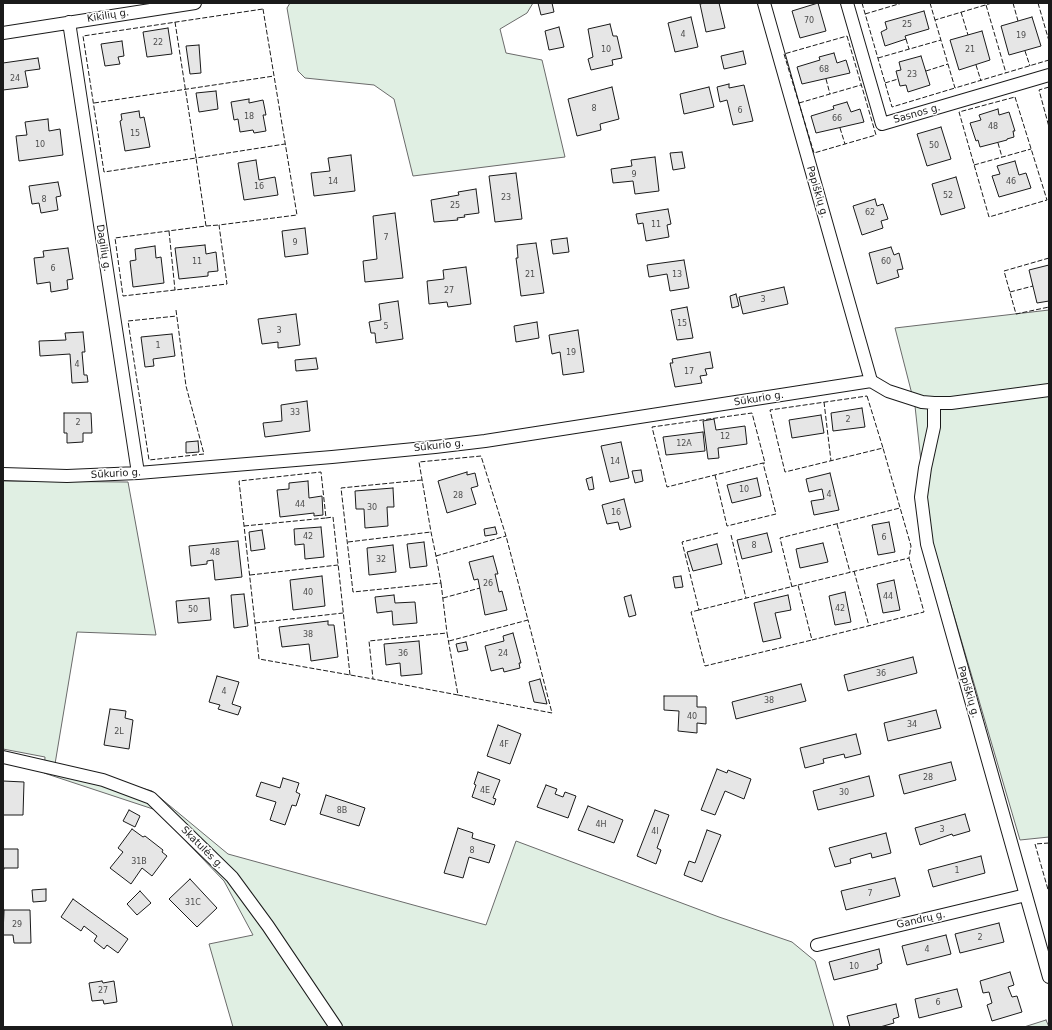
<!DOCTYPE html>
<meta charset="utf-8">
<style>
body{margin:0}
#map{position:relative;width:1052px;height:1030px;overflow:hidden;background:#fff;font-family:"DejaVu Sans",sans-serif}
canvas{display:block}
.frame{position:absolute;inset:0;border:4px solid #1a1a1a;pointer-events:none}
</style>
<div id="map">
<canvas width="1052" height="1030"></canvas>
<div class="frame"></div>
</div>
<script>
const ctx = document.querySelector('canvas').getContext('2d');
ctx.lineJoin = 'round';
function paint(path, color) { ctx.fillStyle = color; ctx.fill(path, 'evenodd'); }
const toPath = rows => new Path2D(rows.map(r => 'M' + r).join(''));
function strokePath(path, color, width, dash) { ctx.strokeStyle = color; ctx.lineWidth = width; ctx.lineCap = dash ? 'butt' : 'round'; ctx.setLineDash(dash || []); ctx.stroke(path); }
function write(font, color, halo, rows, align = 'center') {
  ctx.font = font + ' "DejaVu Sans",sans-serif'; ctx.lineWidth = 3; ctx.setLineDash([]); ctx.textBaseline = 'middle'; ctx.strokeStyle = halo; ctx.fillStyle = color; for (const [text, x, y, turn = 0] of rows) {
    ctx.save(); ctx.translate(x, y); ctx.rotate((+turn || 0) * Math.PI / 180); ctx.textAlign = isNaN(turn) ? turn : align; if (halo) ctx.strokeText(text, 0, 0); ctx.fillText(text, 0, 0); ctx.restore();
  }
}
const green = toPath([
 [290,3,533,3,527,13,500,29,506,53,542,60,565,157,413,176,394,99,374,85,305,78,298,71,287,8,290,3],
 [1049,310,1049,837,1020,840,928,527,915,406,895,328,1049,310],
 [3,481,128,482,156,635,77,632,55,764,152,791,228,854,486,925,516,841,719,917,792,942,815,961,834,1027,233,1027,209,944,253,935,224,881,156,810,44,773,45,757,3,749,3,481],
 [1046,1020,1049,1027,1024,1027,1046,1020]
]);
paint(green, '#e0efe3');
strokePath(green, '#6a6a6a', 1);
const building = toPath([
 [538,3,552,3,554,12,541,15,538,3],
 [705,3,719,3,725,28,706,32,700,4,705,3],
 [818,3,826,31,800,38,792,11,818,3],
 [924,11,929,29,905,36,906,39,885,46,881,32,887,29,885,22,924,11],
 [691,17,698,47,675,52,668,23,691,17],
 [1032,17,1041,46,1009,55,1001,26,1032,17],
 [610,24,613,36,617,36,622,58,612,60,613,65,591,70,588,59,593,57,588,29,610,24],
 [559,27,564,47,549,50,545,31,559,27],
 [168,28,172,54,147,57,143,32,168,28],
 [982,31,990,60,959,70,950,40,982,31],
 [122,41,124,56,118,57,120,64,105,66,101,44,122,41],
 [199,45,201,73,190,74,186,46,199,45],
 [743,51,746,64,724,69,721,56,743,51],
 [834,53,837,63,846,60,850,73,802,84,797,67,820,60,819,57,834,53],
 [921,56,930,85,908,92,906,85,900,86,896,71,901,70,899,62,921,56],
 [38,58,40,69,25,71,28,87,3,90,3,63,38,58],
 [729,84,729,88,744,85,753,121,733,125,727,100,720,102,717,87,729,84],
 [612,87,619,119,600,124,601,130,577,136,568,99,612,87],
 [709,87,714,107,684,114,680,94,709,87],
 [216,91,218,109,199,112,196,93,216,91],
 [249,99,249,103,263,100,266,115,263,115,266,131,254,133,253,130,240,132,238,119,234,120,231,102,249,99],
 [847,102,851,112,860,109,864,122,816,133,811,116,834,109,833,106,847,102],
 [998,109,999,115,1009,112,1015,131,1013,131,1014,137,1007,139,1007,140,980,147,978,140,976,141,970,123,981,120,979,115,998,109],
 [139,111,140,118,144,117,150,147,125,151,120,121,122,120,121,114,139,111],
 [48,119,49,131,60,129,63,155,19,161,16,136,27,135,25,122,48,119],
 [941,127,951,159,927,166,917,134,941,127],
 [682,152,685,168,673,170,670,153,682,152],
 [351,155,355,191,314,196,311,173,330,171,328,158,351,155],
 [655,157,659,191,635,194,633,181,613,183,611,169,632,166,631,160,655,157],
 [256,160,259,180,275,177,278,195,244,200,238,163,256,160],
 [1015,161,1019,175,1026,173,1031,188,999,197,992,176,1000,174,997,166,1015,161],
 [516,173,522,219,495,222,489,176,516,173],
 [956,177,965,208,941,215,932,184,956,177],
 [58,182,61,196,56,197,58,210,41,213,39,203,32,204,29,186,58,182],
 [476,189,479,213,464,215,465,217,457,218,458,220,434,222,431,200,459,195,458,192,476,189],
 [875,199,877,206,883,204,888,219,881,221,883,228,862,235,853,206,875,199],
 [668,209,671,224,667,225,669,237,646,241,643,223,638,224,636,214,668,209],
 [395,213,403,278,365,282,363,261,377,259,373,216,395,213],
 [305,228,308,254,285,257,282,231,305,228],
 [567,238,569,252,553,254,551,240,567,238],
 [536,243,544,293,521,296,516,258,518,258,517,245,536,243],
 [205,245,206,254,216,252,218,271,208,272,208,276,179,279,175,248,205,245],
 [155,246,156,258,161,257,164,283,133,287,130,261,136,260,135,249,155,246],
 [891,247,894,255,899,253,903,269,897,270,899,277,877,284,869,253,891,247],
 [68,248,73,279,67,280,68,289,51,292,50,282,37,284,34,258,44,257,43,251,68,248],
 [684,260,689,288,670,291,667,274,649,277,647,265,684,260],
 [1049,265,1049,301,1037,303,1029,270,1049,265],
 [466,267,471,304,448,307,447,302,429,304,427,281,444,279,443,270,466,267],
 [784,287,788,304,743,314,739,297,784,287],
 [736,294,739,306,732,308,730,296,736,294],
 [398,301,403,339,376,343,375,333,371,333,369,322,381,320,379,304,398,301],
 [687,307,693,338,677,340,671,310,687,307],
 [296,314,300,345,278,348,278,342,262,344,258,319,296,314],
 [537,322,539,338,516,342,514,326,537,322],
 [578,330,584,372,563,375,560,352,552,354,549,335,578,330],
 [83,332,85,352,82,352,84,375,87,375,88,382,72,383,70,354,40,356,39,341,66,340,65,333,83,332],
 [172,334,175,356,153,359,154,366,145,367,141,337,172,334],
 [710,352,713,368,705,369,707,375,700,376,702,383,675,387,670,363,673,363,672,359,710,352],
 [316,358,318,369,296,371,295,360,316,358],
 [307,401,310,431,265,437,263,423,282,421,281,405,307,401],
 [862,408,865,427,833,431,831,413,862,408],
 [64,413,91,413,92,433,83,433,83,442,67,443,67,433,64,433,64,413],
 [821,415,824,433,792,438,789,420,821,415],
 [714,419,716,430,745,426,747,444,718,448,719,458,708,459,703,421,714,419],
 [703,432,705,451,666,455,663,437,703,432],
 [198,441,199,452,186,453,186,442,198,441],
 [621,442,629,478,610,482,601,446,621,442],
 [641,470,643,481,635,483,632,471,641,470],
 [467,472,467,475,475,473,478,486,471,488,476,504,447,513,438,481,467,472],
 [830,473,839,510,814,515,811,501,824,499,822,489,809,492,806,479,830,473],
 [592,477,594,489,589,490,586,479,592,477],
 [757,478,761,496,732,503,727,485,757,478],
 [308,481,309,498,322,496,323,515,314,516,314,513,280,517,277,490,289,489,289,483,308,481],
 [393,488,394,507,387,507,388,526,365,528,364,509,356,509,355,491,393,488],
 [624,499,631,527,620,530,618,522,607,524,602,505,624,499],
 [889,522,895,552,878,555,872,525,889,522],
 [321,527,324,557,305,559,304,544,295,545,294,529,321,527],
 [495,527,497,534,485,536,484,529,495,527],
 [262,530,265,549,251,551,249,532,262,530],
 [767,533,772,552,742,559,737,540,767,533],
 [238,541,242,577,215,580,213,560,207,561,207,564,191,566,189,546,238,541],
 [424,542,427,566,410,568,407,544,424,542],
 [823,543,828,562,800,568,796,549,823,543],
 [717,544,722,564,693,571,687,552,717,544],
 [393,545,396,572,369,575,367,548,393,545],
 [493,556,498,574,495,574,499,592,502,591,507,610,485,615,478,579,474,580,469,562,493,556],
 [322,576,325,606,293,610,290,580,322,576],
 [681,576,683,587,675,588,673,577,681,576],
 [894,580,900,610,883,613,877,584,894,580],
 [845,592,851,622,835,625,829,596,845,592],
 [244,594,248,626,234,628,231,595,244,594],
 [394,595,395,603,415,602,417,623,393,625,392,611,377,613,375,597,394,595],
 [631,595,636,615,629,617,624,597,631,595],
 [788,595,791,610,775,613,781,638,763,642,754,603,788,595],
 [209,598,211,620,178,623,176,601,209,598],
 [328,621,328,625,334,625,338,657,311,661,309,644,282,647,279,627,328,621],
 [513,633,521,663,519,663,520,668,504,672,503,668,491,671,485,646,504,641,503,636,513,633],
 [419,641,422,674,401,676,400,663,386,665,384,644,419,641],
 [466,642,468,650,458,652,456,644,466,642],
 [913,657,917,673,848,691,844,675,913,657],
 [217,676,239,682,232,704,241,707,238,715,218,709,220,705,209,702,217,676],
 [540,679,547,704,534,702,529,682,540,679],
 [801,684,806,701,736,719,732,702,801,684],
 [664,696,697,696,697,707,706,707,706,724,697,723,697,733,678,731,679,711,664,710,664,696],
 [110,709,126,711,125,718,133,720,129,749,104,745,110,709],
 [936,710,941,728,888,741,884,723,936,710],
 [498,725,521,734,510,764,487,756,498,725],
 [856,734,861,754,845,758,844,754,823,759,824,763,805,768,800,748,856,734],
 [951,762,956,780,904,794,899,775,951,762],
 [717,769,727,773,728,770,751,779,744,799,725,791,715,815,701,810,717,769],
 [478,772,500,780,493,798,496,799,494,805,472,797,476,785,474,784,478,772],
 [869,776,874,796,818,810,813,791,869,776],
 [283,778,299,783,296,792,300,794,296,806,292,805,285,825,270,820,276,802,256,796,261,782,280,788,283,778],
 [3,781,24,782,23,815,3,815,3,781],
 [546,785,557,789,555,794,563,797,565,792,576,796,568,818,537,807,546,785],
 [326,795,365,808,359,826,320,814,326,795],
 [588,806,623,820,614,843,578,830,588,806],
 [129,810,140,816,135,827,123,821,129,810],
 [655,810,669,815,657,848,661,850,656,864,637,856,655,810],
 [965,814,970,831,953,836,952,834,920,845,915,828,965,814],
 [458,828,473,833,472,838,495,845,489,863,469,857,463,878,444,873,458,828],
 [132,829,143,837,145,836,163,850,162,852,167,856,152,876,142,868,131,884,110,868,123,852,118,848,132,829],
 [707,830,721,835,702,882,684,875,689,861,695,863,707,830],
 [886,833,891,853,872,858,871,853,850,859,851,863,835,867,829,848,886,833],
 [3,849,18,849,18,868,4,868,3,873,3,849],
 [981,856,985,873,933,887,928,870,981,856],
 [895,878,900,896,846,910,841,891,895,878],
 [190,879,217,908,197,927,169,899,190,879],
 [46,889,46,901,33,902,32,890,46,889],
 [140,891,151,903,137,915,127,904,140,891],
 [73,899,128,939,118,953,107,945,104,949,94,941,97,936,84,926,81,931,61,917,73,899],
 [4,910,30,910,31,943,14,943,13,935,3,935,4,910],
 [999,923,1004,942,960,953,955,934,999,923],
 [946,935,951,954,907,965,902,946,946,935],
 [879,949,882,963,877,965,878,969,834,980,829,962,879,949],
 [1010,972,1014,985,1008,987,1012,997,1017,996,1022,1012,992,1021,987,1005,992,1003,989,992,983,993,980,981,1010,972],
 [102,981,103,983,114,981,117,1002,104,1004,103,1000,92,1001,89,983,102,981],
 [957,989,962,1007,919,1018,915,999,957,989],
 [896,1004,899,1017,893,1019,894,1023,880,1027,850,1027,847,1016,896,1004]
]);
paint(building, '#e6e6e6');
strokePath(building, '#1a1a1a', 1);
const street = toPath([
 [764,3,871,381],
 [847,3,882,124,1049,75],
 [69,22,138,473],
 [3,33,195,3],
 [871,381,888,391,922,402,934,403,951,403,1049,390],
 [934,403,934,427,925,468,921,497,927,544,1049,977],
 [3,474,67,476,138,473,332,457,435,447,485,441,871,381],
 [3,757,103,780,151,798,232,877,268,926,336,1027],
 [817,945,1026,895]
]);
strokePath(street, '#1a1a1a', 14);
strokePath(street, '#fff', 12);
strokePath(toPath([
 [862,3,892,107,955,88],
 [930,3,935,20],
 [992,3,935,20,955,88,1049,60],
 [1013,3,1018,21],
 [1038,3,1049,41],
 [986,5,1006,73],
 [263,9,297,215,219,225,227,284,123,296,115,238,206,226,196,158,104,172,83,36,263,9],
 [961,12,968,35],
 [865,14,902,3],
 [175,22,196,158,285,144],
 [847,36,876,135,814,153,784,54,847,36],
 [906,39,909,49],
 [1025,51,1030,66],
 [878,58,941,40],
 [976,65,981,81],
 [926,71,948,64],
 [826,79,830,94],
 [885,83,898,79],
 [1049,87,1039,90,1049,127],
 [1015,97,1047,200,989,217,959,112,1015,97],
 [94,103,274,76],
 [799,103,861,85],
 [840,128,845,144],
 [998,143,1002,157],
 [974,165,1031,149],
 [206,226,219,225],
 [169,231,175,290],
 [1049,258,1004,271,1016,314,1049,307],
 [1010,292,1033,286],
 [176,310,186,386,204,454,149,460,128,321,177,316],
 [867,396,883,448,785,472,770,410,867,396],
 [824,402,831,461],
 [715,475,727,526,776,514,763,463,667,487,652,427,752,413,765,463,763,463],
 [422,480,341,488,353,592,441,583,436,556,431,532,419,462,481,456,506,536,528,620,449,641],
 [837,524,850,572],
 [244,526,326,518],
 [718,533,682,542,699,610,798,585,812,640,924,612,909,558,911,546,883,448],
 [731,535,746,598],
 [348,542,431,532],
 [436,556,506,536],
 [854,571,869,626],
 [250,575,338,565],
 [441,583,447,633],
 [798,585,909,558],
 [792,587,780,538,900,508],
 [443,598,480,588],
 [699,610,691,612,705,666,812,640],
 [255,623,343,613],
 [447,633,458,695,373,679,369,641,447,633],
 [350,675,333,517,326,518,321,472,239,481,259,659,373,679],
 [458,695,552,713,528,620],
 [1049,843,1035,844,1049,893]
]), '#1a1a1a', 1, [5, 2]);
write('8px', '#4d4d4d', null, [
 ["70",809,21],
 ["25",907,25],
 ["4",683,35],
 ["19",1021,36],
 ["22",158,43],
 ["10",606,50],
 ["21",970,50],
 ["68",824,70],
 ["23",912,75],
 ["24",15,79],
 ["8",594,109],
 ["6",740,111],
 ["18",249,117],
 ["66",837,119],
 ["48",993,127],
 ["15",135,134],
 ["10",40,145],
 ["50",934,146],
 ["9",634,175],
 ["14",333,182],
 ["46",1011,182],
 ["16",259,187],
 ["52",948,196],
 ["23",506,198],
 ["8",44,200],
 ["25",455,206],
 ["62",870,213],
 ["11",656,225],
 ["7",386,238],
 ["9",295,243],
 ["11",197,262],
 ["60",886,262],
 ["6",53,269],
 ["21",530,275],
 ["13",677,275],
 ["27",449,291],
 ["3",763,300],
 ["15",682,324],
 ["5",386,327],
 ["3",279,331],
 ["1",158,346],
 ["19",571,353],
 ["4",77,365],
 ["17",689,372],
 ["33",295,413],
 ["2",848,420],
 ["2",78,423],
 ["12",725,437],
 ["12A",684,444],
 ["14",615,462],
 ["10",744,490],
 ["4",829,495],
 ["28",458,496],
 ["44",300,505],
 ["30",372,508],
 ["16",616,513],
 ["42",308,537],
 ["6",884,538],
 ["8",754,546],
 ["48",215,553],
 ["32",381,560],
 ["26",488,584],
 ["40",308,593],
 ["44",888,597],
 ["42",840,609],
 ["50",193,610],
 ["38",308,635],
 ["36",403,654],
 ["24",503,654],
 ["36",881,674],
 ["4",224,692],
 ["38",769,701],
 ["40",692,717],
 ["34",912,725],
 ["2L",119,732],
 ["4F",504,745],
 ["28",928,778],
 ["4E",485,791],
 ["30",844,793],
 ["8B",342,811],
 ["4H",601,825],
 ["3",942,830],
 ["4I",655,832],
 ["8",472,851],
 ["31B",139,862],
 ["1",957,871],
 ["7",870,894],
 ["31C",193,903],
 ["29",17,925],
 ["2",980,938],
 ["4",927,950],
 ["10",854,967],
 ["27",103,991],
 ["6",938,1003]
]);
write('10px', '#1a1a1a', '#fff', [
 ["Kikilių g.",108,16,-9],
 ["Sasnos g.",917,114,-16],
 ["Papiškių g.",817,192,74],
 ["Dagilių g.",103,248,81],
 ["Sūkurio g.",759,399,-9],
 ["Sūkurio g.",439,446,-6],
 ["Sūkurio g.",116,474,-3],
 ["Papiškių g.",968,692,74],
 ["Skatulės g.",202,848,45],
 ["Gandrų g.",921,920,-13]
]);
</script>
